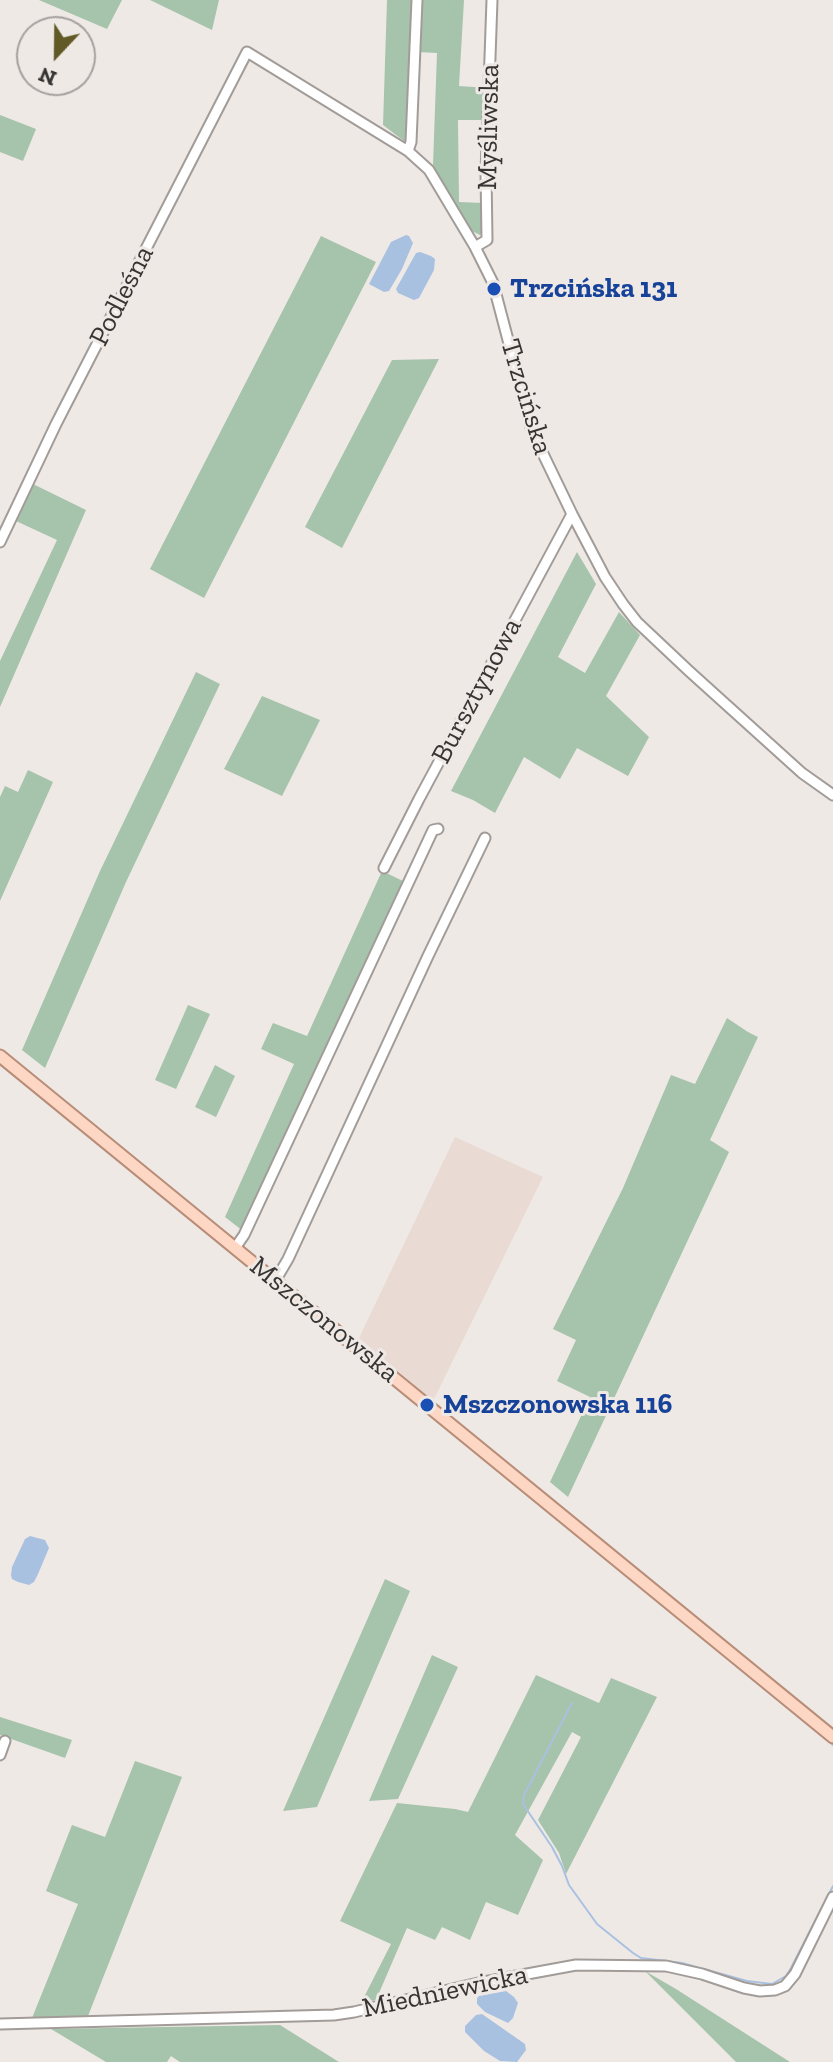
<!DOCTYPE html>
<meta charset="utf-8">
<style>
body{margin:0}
#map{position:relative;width:833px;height:2062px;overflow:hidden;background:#efe9e6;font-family:"Zilla Slab",serif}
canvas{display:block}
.north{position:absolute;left:16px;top:16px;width:80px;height:80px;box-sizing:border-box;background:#efe9e6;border:2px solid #a5a19e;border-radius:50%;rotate:202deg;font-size:22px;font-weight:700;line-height:32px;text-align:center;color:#373533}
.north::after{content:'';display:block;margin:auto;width:28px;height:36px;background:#615926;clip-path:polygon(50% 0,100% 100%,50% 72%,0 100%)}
</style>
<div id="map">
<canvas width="833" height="2062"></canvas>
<div class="north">N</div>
</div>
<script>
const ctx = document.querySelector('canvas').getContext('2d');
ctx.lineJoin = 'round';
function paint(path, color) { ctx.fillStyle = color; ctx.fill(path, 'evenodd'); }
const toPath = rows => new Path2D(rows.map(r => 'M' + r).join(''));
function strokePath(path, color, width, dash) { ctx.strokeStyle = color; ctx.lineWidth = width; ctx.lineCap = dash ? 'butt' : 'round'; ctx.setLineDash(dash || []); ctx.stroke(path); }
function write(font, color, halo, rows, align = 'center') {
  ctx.font = font + ' "Zilla Slab",serif'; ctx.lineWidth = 6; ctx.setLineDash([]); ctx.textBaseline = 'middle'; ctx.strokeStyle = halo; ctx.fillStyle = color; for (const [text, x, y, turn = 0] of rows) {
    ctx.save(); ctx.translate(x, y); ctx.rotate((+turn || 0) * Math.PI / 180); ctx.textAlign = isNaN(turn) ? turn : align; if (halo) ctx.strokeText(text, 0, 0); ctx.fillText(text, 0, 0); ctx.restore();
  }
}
paint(toPath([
 [455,1137,543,1177,433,1401,359,1338]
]), '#e9dad4');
paint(toPath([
 [39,0,122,0,107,29],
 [150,0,219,0,212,30],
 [387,0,464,0,459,86,488,88,484,120,458,120,459,202,484,203,485,229,480,235,470,230,433,165,437,53,418,52,413,148,383,125],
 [0,115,36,129,23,161,0,152],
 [321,236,376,262,204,598,150,569],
 [439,359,342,548,305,527,392,360],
 [33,484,86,510,0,707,0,661,57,540,16,521],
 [577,552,596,584,558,657,585,673,619,612,640,635,606,696,649,737,628,776,577,748,560,779,524,757,495,813,473,800,451,791],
 [196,672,220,684,126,882,45,1068,22,1050,100,871],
 [262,696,320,720,282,796,224,769],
 [28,770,53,782,0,901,0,797,5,786,18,792],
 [382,871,403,881,243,1231,225,1217,294,1064,261,1049,273,1023,307,1036],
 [188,1005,210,1014,176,1089,155,1080],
 [727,1018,748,1032,758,1037,710,1140,729,1152,568,1497,550,1482,590,1397,557,1381,576,1340,553,1329,623,1188,671,1075,695,1084],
 [215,1065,235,1076,216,1117,195,1107],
 [385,1579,410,1591,317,1807,283,1811],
 [432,1655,458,1667,398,1799,369,1801],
 [536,1675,599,1703,611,1678,657,1697,566,1874,559,1853,538,1820,581,1737,572,1732,515,1835,543,1860,518,1915,486,1902,470,1940,442,1927,435,1940,407,1928,376,2000,361,2003,391,1944,340,1921,397,1803,455,1809,468,1812],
 [0,1717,72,1740,65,1758,0,1735],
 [135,1761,182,1777,88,2016,32,2018,78,1904,46,1891,72,1825,105,1837],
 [645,1971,676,1989,790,2062,736,2062],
 [280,2025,339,2062,180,2062,171,2056,167,2062,106,2062,51,2029]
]), '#a6c3ab');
paint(toPath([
 [406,235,409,236,413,243,402,269,389,291,384,292,369,284,391,242],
 [420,252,431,256,435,259,434,270,419,298,414,300,398,293,396,289,416,253],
 [30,1536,45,1540,49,1548,38,1574,34,1582,29,1585,18,1582,12,1579,11,1575,12,1567,25,1539],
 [506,1991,514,1997,518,2003,513,2018,508,2023,485,2012,477,2004,477,1998,479,1996],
 [482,2014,525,2044,526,2050,517,2062,500,2061,484,2051,465,2032,465,2026,476,2015]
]), '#a9c1e0');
strokePath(toPath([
 [0,1064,452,1432],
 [469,1446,833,1745],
 [572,1703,524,1795,523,1804,552,1847,562,1866,569,1885,592,1917,597,1924,633,1953,641,1958,682,1963,747,1981,772,1984,786,1976,791,1968,833,1886]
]), '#a9c1e0', 2);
const minor = toPath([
 [408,151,411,142,417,0],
 [475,247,487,240,486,172,492,0],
 [0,542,56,424,247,52,408,151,429,170,475,247,493,283,532,431,572,514,605,577,623,604,637,622,689,671,802,773,833,795],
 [384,868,419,799,572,514],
 [235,1248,244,1235,433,830,438,829],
 [275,1281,288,1259,428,956,485,838],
 [0,1755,5,1741],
 [0,2024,334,2015,354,2012,478,1983,576,1965,666,1966,702,1974,744,1988,760,1991,775,1990,785,1986,795,1974,833,1897]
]);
const major = toPath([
 [0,1056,833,1737]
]);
strokePath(minor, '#a29c99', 13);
strokePath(major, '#b88d78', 15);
strokePath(minor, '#fff', 9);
strokePath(major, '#fed7c4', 11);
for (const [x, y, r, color] of [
 [494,289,8,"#1a4fb4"],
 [427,1405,8,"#1a4fb4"]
]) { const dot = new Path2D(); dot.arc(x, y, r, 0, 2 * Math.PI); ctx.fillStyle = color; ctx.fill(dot); strokePath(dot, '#efe9e6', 3); }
write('28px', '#373533', '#efe9e6', [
 ["Myśliwska",489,127,-89],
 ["Podleśna",122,296,-63],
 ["Trzcińska",526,397,73],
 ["Bursztynowa",477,691,-62],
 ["Mszczonowska",324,1320,39],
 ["Miedniewicka",445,1992,-12]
]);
write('bold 28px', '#164399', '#efe9e6', [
 ["Trzcińska 131",510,289],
 ["Mszczonowska 116",443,1405]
], 'left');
</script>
